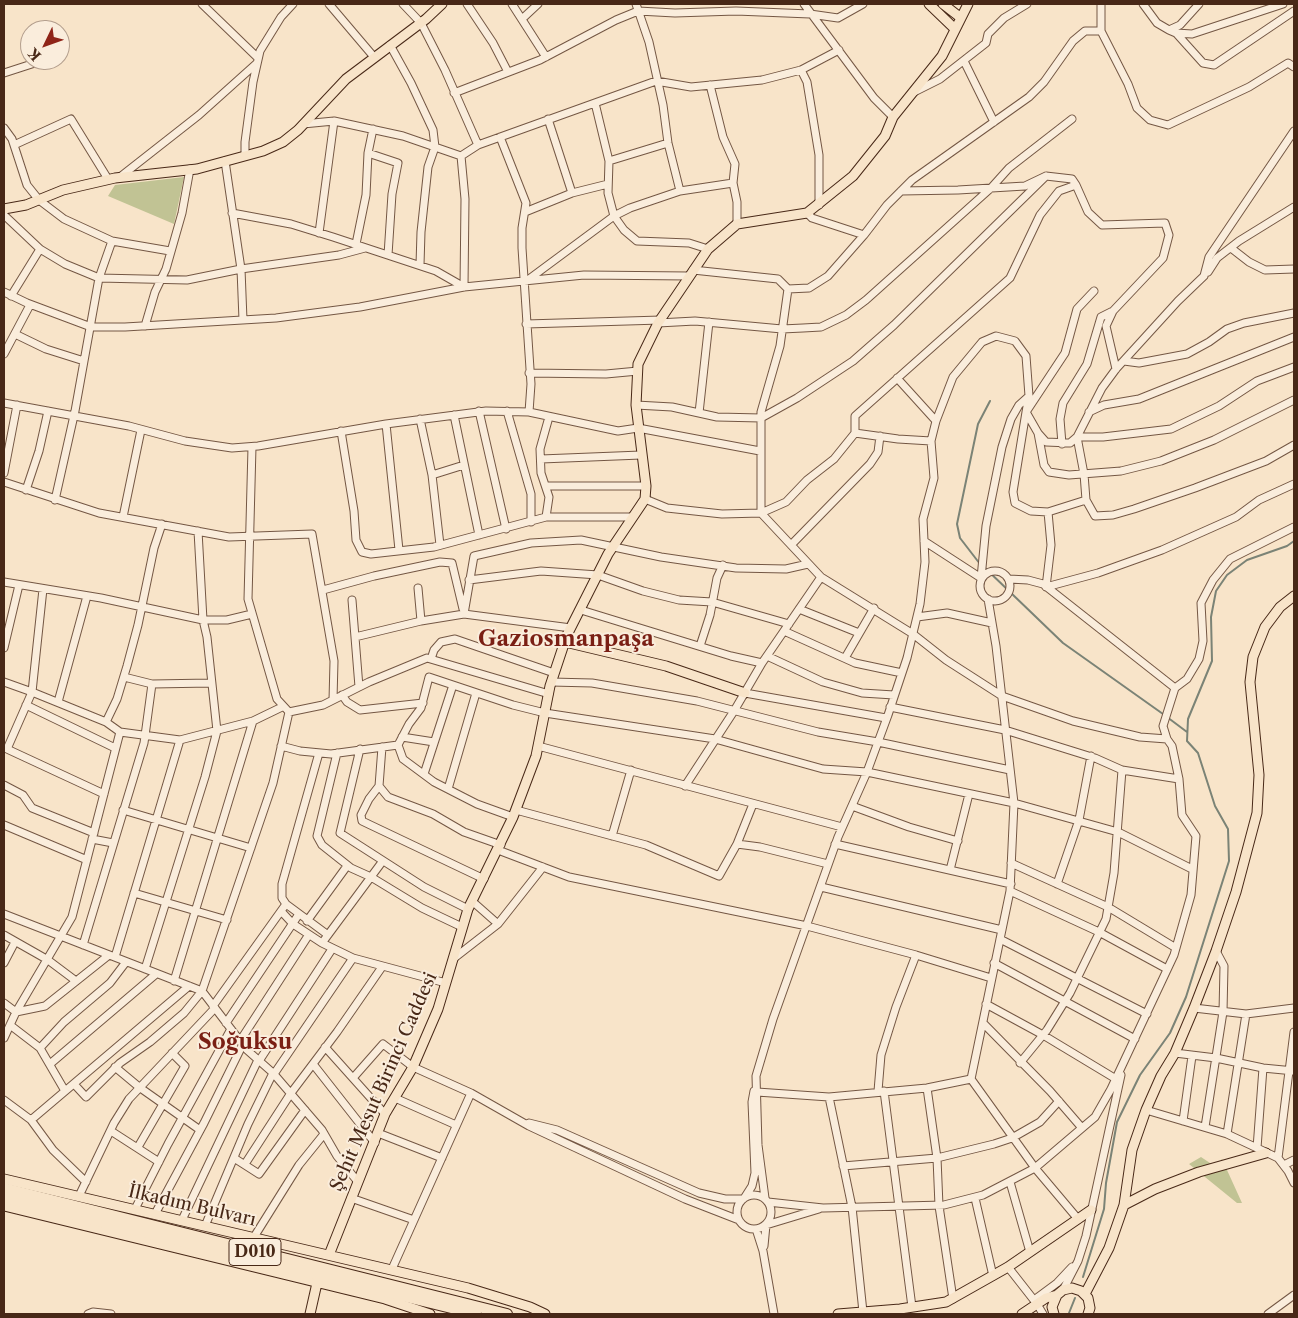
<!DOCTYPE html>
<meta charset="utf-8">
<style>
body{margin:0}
#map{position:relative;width:1298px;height:1318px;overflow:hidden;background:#f8e4c9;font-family:"Libre Caslon Text",serif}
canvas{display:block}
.frame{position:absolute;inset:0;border:5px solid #482817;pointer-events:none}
.north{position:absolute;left:20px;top:20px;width:50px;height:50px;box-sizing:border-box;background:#faeddc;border:1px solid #b39e8d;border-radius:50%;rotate:228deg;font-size:14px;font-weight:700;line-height:20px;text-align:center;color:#482817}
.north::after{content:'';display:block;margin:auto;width:18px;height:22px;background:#8f2418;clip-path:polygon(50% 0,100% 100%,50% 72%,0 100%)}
</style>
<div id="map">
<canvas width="1298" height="1318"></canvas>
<div class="frame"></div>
<div class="north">K</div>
</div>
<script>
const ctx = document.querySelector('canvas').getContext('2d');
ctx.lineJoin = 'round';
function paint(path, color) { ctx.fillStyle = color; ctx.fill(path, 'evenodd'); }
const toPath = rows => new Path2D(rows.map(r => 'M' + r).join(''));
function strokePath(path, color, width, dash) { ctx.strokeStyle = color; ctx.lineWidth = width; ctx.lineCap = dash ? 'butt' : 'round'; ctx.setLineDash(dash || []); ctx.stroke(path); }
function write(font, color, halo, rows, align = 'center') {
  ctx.font = font + ' "Libre Caslon Text",serif'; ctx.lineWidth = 4; ctx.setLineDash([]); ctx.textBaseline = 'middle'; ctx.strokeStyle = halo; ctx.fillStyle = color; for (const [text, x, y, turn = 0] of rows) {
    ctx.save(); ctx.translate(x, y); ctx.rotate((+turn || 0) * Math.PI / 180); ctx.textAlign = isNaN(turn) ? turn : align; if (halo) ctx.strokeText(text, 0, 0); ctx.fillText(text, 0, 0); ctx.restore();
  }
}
paint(toPath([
 [184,177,174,224,108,196,115,185],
 [1201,1157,1216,1167,1222,1159,1242,1203,1237,1203,1189,1164]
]), '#c1c394');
strokePath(toPath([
 [980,564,960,538,957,524,978,424,990,401],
 [984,567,1063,643,1163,714],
 [1167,717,1187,732],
 [1083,1277,1104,1209,1106,1183,1117,1122,1140,1075,1170,1033,1186,997,1229,861,1228,829,1215,806,1198,753,1187,741,1188,719,1212,661,1211,617,1216,591,1227,575,1247,560,1287,546,1294,541],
 [1069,1313,1075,1298]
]), '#7b8376', 2);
const minor = toPath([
 [202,4,258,58],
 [329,4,374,57],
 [403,4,421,23,445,70,478,145],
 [467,4,493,43,508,72],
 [512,4,546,57],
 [636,4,649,42,663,105,668,143,680,191],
 [804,4,874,98,893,117],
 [1143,4,1157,23,1169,30,1180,25,1199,4],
 [522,19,538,4],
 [1169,30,1176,33,1192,34,1283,4],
 [1101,31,1128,84,1137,108,1150,120,1168,125,1249,87,1288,63,1294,67],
 [1176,33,1203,63,1214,65,1294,11],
 [390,45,411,83,433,130,435,147,428,167,421,232,420,265],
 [964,61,994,122],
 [801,70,807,82,819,155,819,205],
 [4,73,38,62],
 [710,85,723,137,735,164,733,183,737,202,737,224],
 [914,92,940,79,986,43,988,34,1004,18,1027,4],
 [454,93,540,60,616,20,638,11,675,13,736,11,810,14,838,18,863,4],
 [595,103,609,161,608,193,614,216,624,230,637,241,689,243,708,249],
 [548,119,572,193],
 [303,124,334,121,319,233],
 [4,128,12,139,27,185,39,200,64,219,112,241,99,278,75,411,55,500],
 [373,129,368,153,398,163,392,194,388,255],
 [500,137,526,203,522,228,522,248,531,384,529,412],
 [14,145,71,119,108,179],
 [245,156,245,142,253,82,260,51,281,17,293,4],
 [461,156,478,145,656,81,691,87,762,80,801,70,839,50],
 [225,161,241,269,243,320],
 [609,161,668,143],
 [120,177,199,115,257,63],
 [901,191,958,190,1025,186,1046,176,1072,179,1076,185],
 [525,212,572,193,608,184],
 [232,213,291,224,333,237,436,271,464,287,465,199,461,156,403,136,334,121],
 [807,213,812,218,864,235,887,205,912,180,1029,97,1044,82,1073,41,1085,31,1101,31,1101,4],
 [4,215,40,249,65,264,99,278,187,280,241,269,339,255,365,248],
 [864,235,828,276,809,288,788,289,780,346,761,412,761,513,786,502,807,480,834,459,855,433,855,416,1010,278,1040,215,1059,191,1076,185,1088,212,1102,225,1165,223,1169,235,1163,258,1113,311,1106,326,1116,369],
 [112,241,170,251],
 [356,244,366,195,368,153],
 [1231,248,1249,262,1265,270,1294,269],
 [693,270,778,279,788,289],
 [1208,272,1217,258,1239,241,1294,207],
 [525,282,614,216,630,208,680,191,733,183],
 [4,292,27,303,91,327,125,327,276,318,360,307,464,287,584,275,689,276],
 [11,296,40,249],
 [658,323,695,321,782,329,803,328,821,327,846,315,866,300,991,188,1009,168,1072,119],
 [526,324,661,320],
 [145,326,155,292,166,269,182,213,190,169],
 [15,334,46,349,84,361],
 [4,354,30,305],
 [1124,361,1139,363,1187,354,1209,342,1227,329,1244,323,1294,313],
 [1294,367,1257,381,1219,406,1171,429,1103,437,1077,437,1084,474,1086,500,1095,516,1113,515,1134,509,1195,488,1266,461,1294,445],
 [529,373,606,374,638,371],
 [897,378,936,421],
 [4,403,129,426,185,441,232,448,258,446,386,424,486,411,529,412,618,431,638,428,760,451],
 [636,405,672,407,717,417,761,418,797,398,853,361,894,325,1046,176],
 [479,411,506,529],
 [507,411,531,494,531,522],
 [1089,412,1104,405,1139,399,1294,337],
 [699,413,709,322],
 [454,415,479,535],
 [420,419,432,475],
 [386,424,399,550],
 [341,431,354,511,356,540,362,552,371,554,434,547,546,517,632,517],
 [1038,433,1044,465,1049,472,1069,475,1121,471,1161,461,1214,440,1294,400],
 [931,441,936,421,953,377,982,342,996,336,1015,341,1026,356,1029,396,1026,412,1038,433,1046,442,1070,443,1077,437,1102,388,1116,369,1178,301,1204,276,1209,257,1294,131],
 [1062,444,1060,419,1063,403,1087,364,1101,317,1113,311],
 [541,459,641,455],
 [4,473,17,405],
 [4,482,99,513,229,537,312,534,334,661,333,700,323,705,289,712],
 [546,486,646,486],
 [26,490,39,451,48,411],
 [645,499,667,508,722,514,761,513,821,577,913,634,946,660,1002,696,1073,721,1140,737,1167,739],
 [1086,500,1048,512,1031,511,1015,503,1013,492,1026,412,1065,353,1077,309,1094,291],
 [1048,512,1051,545,1046,587,1098,573,1162,550,1236,517,1259,500,1294,484],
 [123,517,141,430],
 [546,517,549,497,541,473,540,449,549,417],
 [924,541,981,578,986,526,1002,447,1011,419,1019,405,1029,396],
 [440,545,432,475,464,465],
 [791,545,870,464,878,452,880,436],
 '980 586a15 15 0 1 1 30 0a15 15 0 1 1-30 0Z',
 [469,580,541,571,598,575,643,591,679,600,712,602,789,624],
 [4,582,101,598,203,620,227,620,252,614],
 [418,588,421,621],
 [43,589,32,692,106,722],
 [323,590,374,576,440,562,452,563,463,609],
 [988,599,996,646,1014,803,1010,891,971,1079,1035,1168,1078,1219],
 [352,600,359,687],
 [799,609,859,633],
 [581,610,731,656,762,663],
 [464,614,474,556,531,543,581,540,661,557,736,568,786,569,808,564],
 [917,617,947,613,992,623],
 [784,631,855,663,902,673],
 [355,637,421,621,464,614,571,628],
 [700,646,710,615,717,578,723,565],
 [4,648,19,585],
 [767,656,823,682,862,693,894,695],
 [845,658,874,608],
 [431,659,434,650,441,642,455,639,554,673],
 [124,677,152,684,211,683],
 [4,682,32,692,7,749,104,794],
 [551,682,592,683,697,701,818,732,878,742,1010,770],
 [1175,688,1187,679,1199,659,1203,641,1201,603,1213,580,1230,559,1294,527],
 [745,693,886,718],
 [342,695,347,702,360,710,423,703],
 [333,700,369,682,427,658,549,694],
 [58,702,87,596],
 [26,705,115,748],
 [890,707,1005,730,1095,758,1122,770,1179,779],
 [120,732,180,740,253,721,282,707],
 [402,737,434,742],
 [398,745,409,724,421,708,429,677,513,705,545,713,715,739,823,769,867,772,1014,803,1118,832,1192,869],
 [281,746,300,751,331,754,398,745,403,759,434,782,477,804,513,817],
 [538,746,842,827],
 [382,747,379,786,388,797,433,814,464,832,501,845],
 [360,749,340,833,424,887,468,909],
 [319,753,282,884,282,898,286,904,328,935],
 [337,753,317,836,322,845,351,868,371,877,422,908,462,927],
 [424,774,453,685],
 [4,785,23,795,32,808,94,833],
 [379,786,369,799,361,815,362,821,484,879],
 [685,786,734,711,762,663,821,577],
 [448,789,476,693],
 [852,806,909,827,958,841],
 [123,810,251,848],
 [516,810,646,845,719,876,737,844,760,847,828,864],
 [4,825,87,860],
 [612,836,631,770],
 [92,839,113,843],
 [737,844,753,804],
 [835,844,1011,884],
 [498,850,569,877,807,926,916,955,991,978],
 [382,862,322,943,353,958,446,983],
 [1011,863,1108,907,1176,948],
 [950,870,969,794],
 [1057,884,1079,820,1091,756],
 [821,887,1002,930],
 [1010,891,1099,932,1167,969],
 [134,893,227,920],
 [472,901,498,924,543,867],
 [281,911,293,924,322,943],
 [4,914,202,991,247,1050,273,1073,322,1130,337,1156,358,1182],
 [307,921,347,866],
 [4,935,48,960,76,981],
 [1000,939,1147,1014],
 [83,945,144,743,152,684],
 [115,957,180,740],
 [453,959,498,924],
 [4,963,15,942],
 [994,963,1135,1039],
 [145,969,205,777,217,731,207,637,203,620,198,531],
 [174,981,253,721],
 [4,1003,16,1012,45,1006,109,955],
 [986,1004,1043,1035,1116,1079],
 [213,1006,286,904],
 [1194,1008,1246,1014,1294,1008],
 [226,1023,299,914],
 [983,1023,1050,1091,1082,1128],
 [10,1025,40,1048,65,1091],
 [4,1038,16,1012,72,917,120,732,106,722,117,699,127,666,138,625,154,548,162,524],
 [240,1041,308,936],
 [325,1047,385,1114],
 [40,1048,64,1022,110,983,126,962],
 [1175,1053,1216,1058,1263,1068,1294,1071],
 [259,1061,332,949],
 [1020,1063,1047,1030,1070,993,1106,919,1114,873,1122,770],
 [50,1064,156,974],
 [313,1064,375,1143],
 [115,1067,139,1087,200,1130],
 [274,1074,353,958],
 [353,1078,383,1044,413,1067,471,1093,529,1126,685,1199,739,1220],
 [74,1084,86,1097,120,1063,150,1042,184,1013,202,991,273,783,289,712,277,699,248,599,252,447],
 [927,1088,937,1158,939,1206,953,1299],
 [878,1091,881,1055,896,1007,916,955],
 [884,1091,912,1307],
 [757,1092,829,1097,927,1088,971,1079],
 [829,1097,852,1207,863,1312],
 [395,1098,456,1125],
 [4,1100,31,1120,53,1150,86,1182],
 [1146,1110,1227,1134,1257,1148,1278,1158,1288,1171,1294,1183],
 [31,1120,189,986],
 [1183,1121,1192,1056],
 [529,1123,557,1130,699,1193,725,1199,743,1199],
 [1205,1127,1223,1012,1224,966,1216,951],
 [111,1131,159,1162],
 [378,1133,442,1158],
 [1227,1134,1246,1014],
 [138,1147,185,1066,172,1053],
 [1257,1148,1263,1068],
 [234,1158,259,1174,305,1110],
 [1278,1158,1294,1032],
 [245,1164,291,1093,337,1032,382,967],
 [1284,1165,1294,1160],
 [843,1166,937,1158,994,1144,1012,1138,1040,1122,1059,1101],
 [1010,1182,1030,1252],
 '737 1212a17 17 0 1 1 34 0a17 17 0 1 1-34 0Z',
 [79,1196,114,1123,129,1099,215,1008],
 [745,1197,752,1186,755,1173,752,1102,754,1091],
 [351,1198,414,1220],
 [765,1198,758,1145,756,1076,773,1019,838,837,867,772,888,715,907,658,920,604,925,562,923,519,934,478,931,441,898,439,855,433],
 [975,1198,993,1276],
 [768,1202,823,1208,944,1205,983,1195,1035,1168,1095,1117,1111,1089,1174,955,1191,895,1196,836,1182,815,1179,779,1172,746,1167,739,1163,726,1175,688,1043,584,1028,580,1009,579],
 [135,1209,168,1144,231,1029],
 [155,1214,204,1123,243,1044],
 [182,1220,258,1060],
 [205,1226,248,1124,273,1073],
 [756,1229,763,1251,774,1314],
 [254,1237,299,1165,324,1134],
 [764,1246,766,1225,819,1209],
 [1008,1267,1037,1304,1043,1314],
 [392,1269,471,1093],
 [1063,1290,1078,1261,1086,1236,1121,1075],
 [1034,1300,1057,1283,1072,1267],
 [88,1314,93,1312,111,1314],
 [1268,1314,1294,1295]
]);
const major = toPath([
 [929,4,955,29],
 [943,4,961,18],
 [4,209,26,205,63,190,115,178,197,169,263,151,283,142,298,130,346,79,426,19,442,4],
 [565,642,666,666,745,693],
 [4,1179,468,1288,530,1307,545,1314],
 [1124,1205,1155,1189,1199,1172,1266,1153],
 [4,1206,385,1299,430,1314],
 [329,1255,385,1114,413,1067,438,1009,468,909,513,817,536,756,550,686,567,635,608,554,645,499,646,486,636,405,638,364,658,323,708,249,737,224,807,213,853,176,885,136,893,117,942,56,968,4],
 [1085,1294,1109,1248,1124,1205,1132,1150,1146,1110,1161,1076,1175,1053,1194,1008,1216,951,1236,892,1257,813,1259,775,1250,682,1253,657,1265,627,1280,607,1294,596],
 [310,1314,317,1283],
 [838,1314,900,1309,946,1302,1008,1267,1091,1210],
 [1022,1314,1046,1298,1057,1295],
 [1054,1314,1052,1307,1057,1295,1063,1290,1072,1288,1081,1291,1088,1298,1090,1308,1088,1314]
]);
const highway = toPath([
 [4,1188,507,1314],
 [4,1198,476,1314]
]);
strokePath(minor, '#745744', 9);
strokePath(major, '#482817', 11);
strokePath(highway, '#482817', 12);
strokePath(minor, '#faeddc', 7);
strokePath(major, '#f8e4c9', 9);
strokePath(highway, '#f8e4c9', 10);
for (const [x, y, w] of [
 [255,1252,52]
]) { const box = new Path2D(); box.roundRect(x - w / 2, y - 13.5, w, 27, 4); ctx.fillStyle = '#faeddc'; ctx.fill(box); strokePath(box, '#482817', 1); }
write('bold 16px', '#482817', null, [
 ["D010",255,1252]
]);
write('18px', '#482817', '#faeddc', [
 ["Şehit Mesut Birinci Caddesi",384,1082,-66],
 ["İlkadım Bulvarı",192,1206,13]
]);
write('bold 22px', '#7a1f14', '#faeddc', [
 ["Gaziosmanpaşa",566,640],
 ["Soğuksu",245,1043]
]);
</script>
